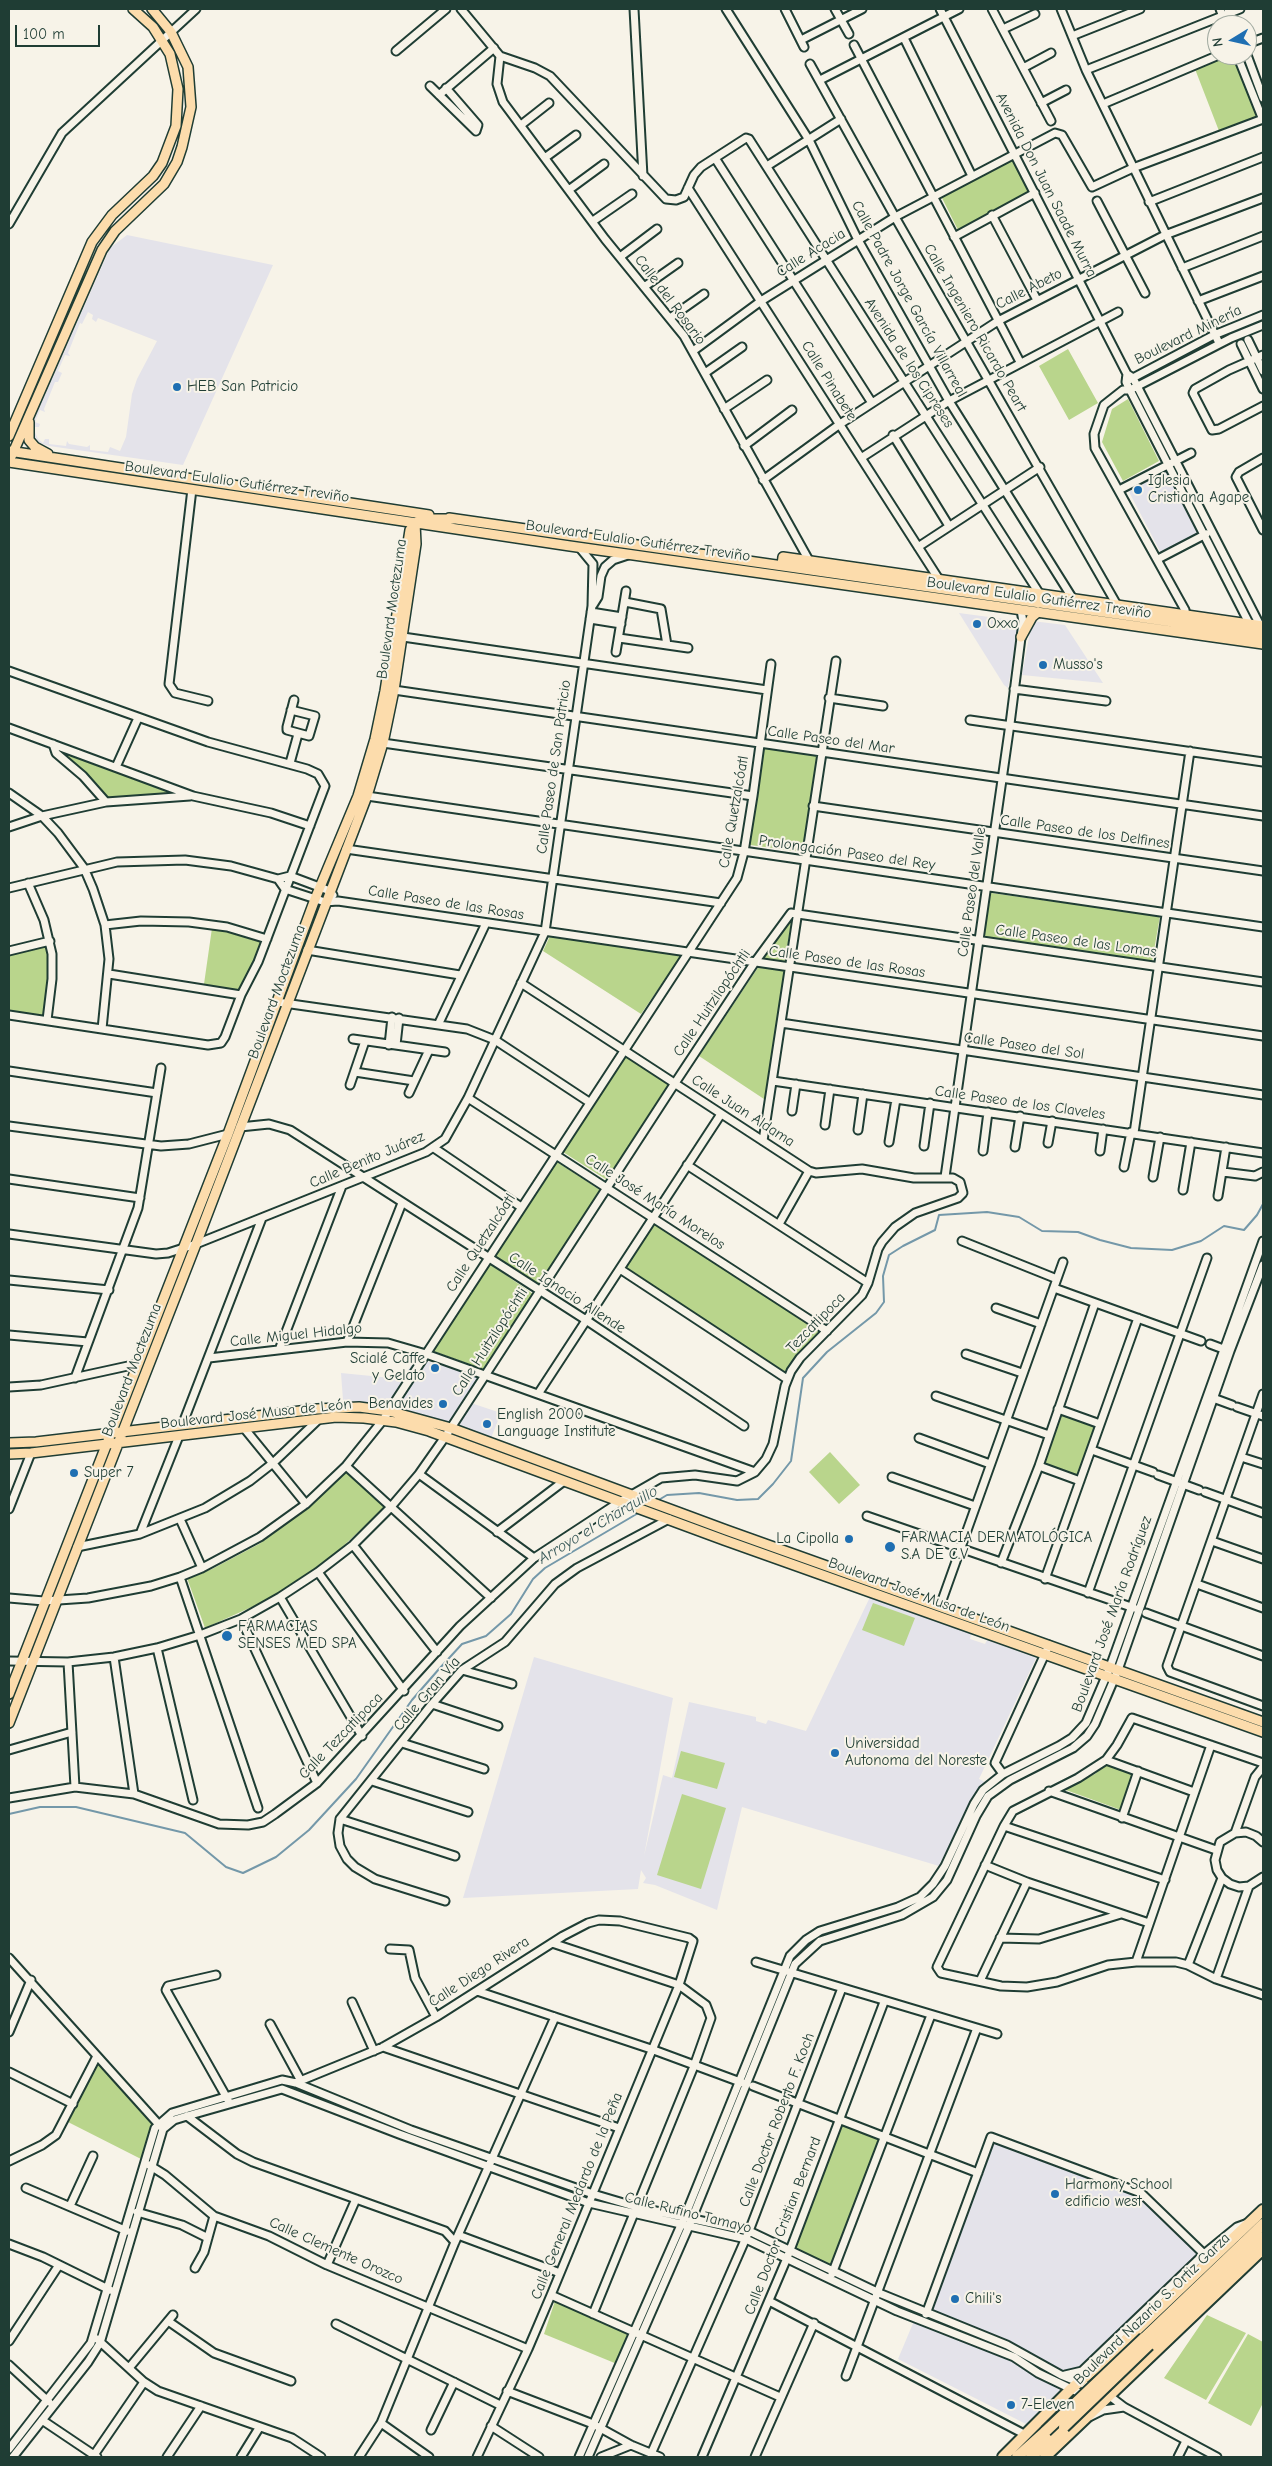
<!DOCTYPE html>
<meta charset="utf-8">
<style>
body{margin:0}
#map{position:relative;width:1272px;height:2466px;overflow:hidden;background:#f7f3e8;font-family:"Comic Neue",sans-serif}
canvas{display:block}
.frame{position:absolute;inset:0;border:10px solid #1f3d34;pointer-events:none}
.north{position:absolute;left:1207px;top:15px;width:50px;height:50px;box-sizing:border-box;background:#f7f3e8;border:1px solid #a1aaa0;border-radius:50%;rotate:261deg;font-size:14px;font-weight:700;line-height:20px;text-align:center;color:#1f3d34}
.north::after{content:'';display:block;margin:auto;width:18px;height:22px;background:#1f6fb2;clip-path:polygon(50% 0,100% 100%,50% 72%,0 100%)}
.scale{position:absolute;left:15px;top:25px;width:85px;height:22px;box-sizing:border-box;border:2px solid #1f3d34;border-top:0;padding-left:6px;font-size:15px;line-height:18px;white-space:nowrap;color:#1f3d34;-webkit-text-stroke:4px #f7f3e8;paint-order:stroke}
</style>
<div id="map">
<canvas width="1272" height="2466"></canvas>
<div class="frame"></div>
<div class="north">N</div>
<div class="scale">100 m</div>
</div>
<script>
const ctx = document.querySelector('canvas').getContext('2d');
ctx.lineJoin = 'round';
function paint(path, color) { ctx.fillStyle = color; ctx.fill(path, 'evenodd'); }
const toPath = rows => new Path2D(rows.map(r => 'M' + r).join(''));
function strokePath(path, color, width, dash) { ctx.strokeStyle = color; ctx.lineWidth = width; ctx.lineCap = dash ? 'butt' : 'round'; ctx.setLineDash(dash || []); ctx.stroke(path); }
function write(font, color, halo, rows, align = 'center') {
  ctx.font = font + ' "Comic Neue",sans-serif'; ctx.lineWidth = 4; ctx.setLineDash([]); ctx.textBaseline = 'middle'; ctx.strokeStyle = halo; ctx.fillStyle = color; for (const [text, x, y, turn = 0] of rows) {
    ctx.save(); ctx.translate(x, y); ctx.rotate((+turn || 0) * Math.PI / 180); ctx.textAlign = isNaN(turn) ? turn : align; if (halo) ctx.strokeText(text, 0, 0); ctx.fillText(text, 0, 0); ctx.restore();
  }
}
paint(toPath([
 [127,235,273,265,183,465,49,446,40,443,33,435,34,420,110,248],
 [88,312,93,315,92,319,96,322,98,318,157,341,137,379,132,394,126,437,120,451,110,447,108,452,90,450,90,445,87,447,69,444,67,441,66,446,49,444,49,439,45,439,43,443,38,439,34,430,34,427,39,427,40,424,35,422,40,410,45,412,44,409,55,382,58,382,62,373,58,371,65,355,70,356,68,353,80,323,82,324],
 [1165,468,1199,533,1161,553,1127,488],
 [959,613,1019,621,1008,688,1004,685],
 [1032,621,1065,625,1103,683,1022,675],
 [416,1358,487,1379,471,1403,501,1413,491,1438,397,1406,343,1400,341,1373,402,1379],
 [870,1597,971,1634,970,1639,985,1644,987,1640,1036,1658,979,1779,985,1782,975,1795,939,1866,742,1807,717,1910,655,1885,643,1883,646,1878,641,1870,638,1889,463,1898,534,1657,673,1698,644,1856,663,1775,672,1778,689,1702,756,1717,756,1721,766,1724,768,1720,806,1731],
 [994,2134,1144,2194,1203,2253,1081,2370,1072,2372,1060,2372,1030,2352,928,2312],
 [914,2321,1019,2360,1060,2390,1026,2424,898,2359]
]), '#e4e3ea');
paint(toPath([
 [1227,55,1234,55,1258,116,1219,131,1195,69],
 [1012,158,1029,193,958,230,941,196],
 [1068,349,1098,403,1069,420,1039,366],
 [1128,399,1159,461,1123,481,1102,442,1112,409],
 [764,748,817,755,802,852,750,845],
 [67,753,171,791,169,795,108,798,97,784,66,755],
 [991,893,1160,916,1152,962,984,937],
 [792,916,785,962,763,960],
 [212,928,259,941,261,944,252,966,238,990,204,984],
 [550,936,681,956,641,1014,543,951],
 [45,945,47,946,50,967,44,1017,9,1013,9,954],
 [759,966,785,970,767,1101,699,1056],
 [624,1056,669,1084,607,1180,563,1152],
 [557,1162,600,1190,538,1285,495,1256],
 [654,1223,821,1330,791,1362,785,1372,624,1269],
 [490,1264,533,1294,483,1369,433,1351],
 [1060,1414,1094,1427,1077,1476,1043,1463],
 [830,1452,860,1485,839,1504,809,1472],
 [346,1472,385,1507,325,1563,274,1597,205,1628,187,1578,212,1569,259,1544,312,1505],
 [873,1603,915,1618,904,1646,862,1630],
 [681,1751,725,1763,717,1789,674,1777],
 [1106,1763,1135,1773,1121,1810,1063,1789,1095,1774],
 [682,1794,726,1808,701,1889,657,1875],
 [98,2065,101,2066,152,2124,141,2159,68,2122],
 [841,2125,879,2139,832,2265,794,2248],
 [555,2301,629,2334,617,2364,544,2334],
 [1207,2315,1246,2333,1206,2400,1164,2378],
 [1248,2334,1263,2342,1263,2403,1251,2426,1208,2403]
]), '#b9d58c');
strokePath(toPath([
 [657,1501,667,1495,699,1493,737,1500,758,1499,773,1484,791,1461,803,1378,827,1352,876,1313,884,1302,883,1276,889,1255,903,1246,935,1230,939,1215,987,1212,1019,1217,1042,1231,1078,1232,1100,1240,1131,1248,1172,1250,1201,1241,1224,1226,1244,1230,1257,1215,1263,1204],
 [9,1814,40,1807,76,1807,185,1833,226,1867,243,1873,276,1857,309,1830,356,1779,412,1700,439,1669,462,1644,486,1636,511,1614,533,1579,545,1568,640,1512]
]), '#7498a9', 2);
const minor = toPath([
 [461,9,500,56,535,68,550,76,666,199,676,200,684,197,694,175,701,167,746,138,749,139,1041,596],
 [634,9,643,176],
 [726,9,809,140,858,240,949,401,1073,599],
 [785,9,804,47],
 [835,9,849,34],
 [940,9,1127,374,1133,378,1262,629],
 [992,9,1051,121],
 [1061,9,1086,70,1219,343],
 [1220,9,1226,25],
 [1228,9,1235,25],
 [1003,29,1035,14],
 [1072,36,1140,9],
 [904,38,972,176],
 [801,40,862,9],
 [1247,44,1263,38],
 [854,45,1020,362],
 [396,51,446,9],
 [1237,55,1263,120],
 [1247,55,1263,98],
 [500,56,497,84,503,102,605,239,684,336,811,564],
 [810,64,895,217,1117,605],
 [1023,68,1051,53],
 [1086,70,1240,9],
 [820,80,959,9],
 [430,86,476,131,478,125,446,88],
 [439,95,494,48],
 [1041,103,1066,90],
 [1103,104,1219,55],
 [521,125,549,103],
 [546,157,576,135],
 [715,158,872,403],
 [767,166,841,119],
 [688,188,940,581],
 [570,189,604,164],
 [1097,201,1145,293],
 [1149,202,1263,157],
 [992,215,1037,300],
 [593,221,632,194],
 [9,224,62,133,196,9],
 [954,237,1035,193],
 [620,257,657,229],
 [1182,268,1263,236],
 [644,287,678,263],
 [1198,301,1263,276],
 [670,318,704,294],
 [1248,340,1263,371],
 [1241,344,1263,389],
 [693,351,761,301,895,217,1055,133,1062,135,1092,187,1133,168,1263,119],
 [1263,355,1229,370,1195,389,1193,393,1212,430,1219,429,1263,406],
 [705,373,742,347],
 [1127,374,1126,382,1130,390,1251,627],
 [1129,380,1214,335,1263,315],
 [724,409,767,380],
 [893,435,949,526],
 [744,446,792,410],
 [861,458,949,401,1118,312],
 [1263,458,1239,472,1236,477,1263,530],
 [763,480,840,424,998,321,1165,235,1263,198],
 [192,489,169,684,175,693,208,701],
 [1119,490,1191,453],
 [918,547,1040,467],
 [1158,559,1206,534],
 [625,602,661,609,667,645],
 [593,605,598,597,601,576,605,567,613,560,628,555],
 [591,612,622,617],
 [1186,618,1185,610,1095,448,1094,434,1104,405,1123,390,1130,390,1231,338,1263,325],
 [590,619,621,624],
 [403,637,767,690],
 [619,638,688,648],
 [616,652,626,591],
 [9,671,208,742,307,769,318,774,325,786,258,962,241,995,225,1037,221,1043,208,1045,9,1015],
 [1014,689,1106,701],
 [394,690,1263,816],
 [829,698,883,706],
 [291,710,315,716,309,736,287,730,287,727,294,700],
 [970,720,1263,762],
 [9,728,193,796,271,813,310,826],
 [383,743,753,796],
 [53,744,56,753,83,776,106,802],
 [290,763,298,734],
 [116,767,138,718],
 [9,793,42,816,58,833,84,868,93,889,105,925,109,959,102,1029],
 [367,796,1263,927],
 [813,806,1263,871],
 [9,827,42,816,106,802,190,796],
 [346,849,721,903],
 [278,879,285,889,325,902,338,901,1263,1036],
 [28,883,44,920,52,954,52,979,47,1020],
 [9,888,117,862,185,860,231,866,278,879,290,876,330,891,333,895],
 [105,925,141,921,189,922,227,927,267,939],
 [307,950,460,975],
 [9,951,50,941],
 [109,974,241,995],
 [277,1002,467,1029,495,1040,589,1102],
 [439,1023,486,923],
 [781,1023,1263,1095],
 [353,1039,445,1052],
 [389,1045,392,1017],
 [396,1045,399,1018],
 [9,1071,157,1093],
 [355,1072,414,1081],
 [773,1081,1263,1153],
 [350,1085,365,1041],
 [409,1093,429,1050],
 [468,1098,827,1331],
 [792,1111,796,1084],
 [825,1125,830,1089],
 [9,1126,161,1146,189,1144,228,1134],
 [240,1127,269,1124,290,1130,586,1320,744,1426],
 [858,1130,863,1094],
 [1134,1133,1190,751],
 [763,1141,836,661],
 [889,1142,896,1099],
 [1048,1143,1052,1121],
 [924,1146,930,1103],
 [1015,1147,1020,1116],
 [434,1148,521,1207],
 [983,1151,988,1112],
 [1100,1151,1103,1129],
 [687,1165,868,1283],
 [1124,1167,1131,1132],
 [1223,1172,1255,1176,1263,1172],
 [945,1177,1010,724,1023,622,1021,610],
 [1153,1177,1160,1137],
 [9,1179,140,1198],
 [1183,1190,1191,1142],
 [1218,1196,1226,1147],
 [779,1224,809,1171],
 [9,1234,156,1254,168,1253,196,1244,426,1152,445,1139,468,1098,545,932,592,606,593,564,579,547],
 [962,1241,1057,1279],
 [620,1269,787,1379],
 [9,1280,109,1290],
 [1054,1288,1201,1341],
 [996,1308,1041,1324],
 [9,1335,88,1342],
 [347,1342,402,1203],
 [1210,1344,1226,1350],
 [279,1350,342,1186],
 [966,1354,1022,1373],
 [209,1358,347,1342,388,1343,426,1354,755,1472],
 [75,1378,138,1208,161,1068],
 [9,1387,41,1385,137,1364],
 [538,1394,721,1114],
 [1263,1394,1167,1666,1170,1672,1263,1706],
 [936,1396,1049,1435],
 [1213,1398,1232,1405],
 [1237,1407,1263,1416],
 [1058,1409,1100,1424],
 [183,1423,262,1218],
 [244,1428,306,1504],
 [919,1438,990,1464],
 [1092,1450,1153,1472],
 [1241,1457,1263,1464],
 [346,1466,491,1598],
 [1039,1466,1080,1481],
 [419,1474,534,1558],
 [1158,1475,1199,1490],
 [892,1477,975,1506],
 [1205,1492,1263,1513],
 [9,1509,31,1453],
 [867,1516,1134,1608],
 [180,1519,202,1568],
 [497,1532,564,1481],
 [140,1534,179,1436],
 [1212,1541,1263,1559],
 [353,1545,437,1652],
 [77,1547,140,1534,205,1508,250,1481,273,1463,319,1419],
 [1001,1563,1039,1466,1095,1303],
 [318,1572,404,1691],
 [180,1577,258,1808],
 [1045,1579,1138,1318],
 [1197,1584,1263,1608],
 [1088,1593,1207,1258],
 [280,1597,362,1736],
 [9,1598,44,1601,88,1598,151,1586,180,1577,202,1568,260,1537,306,1504,346,1466,383,1420,737,878,744,852,753,796,771,664],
 [940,1606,1063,1262],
 [1146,1613,1263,1656],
 [241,1619,317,1783],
 [157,1648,193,1800],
 [114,1657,134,1794],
 [9,1661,68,1662,114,1657,157,1648,200,1635,241,1619,280,1597,318,1572,353,1545,390,1508,419,1474,445,1437,675,1083,755,962,791,913,1263,982],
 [68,1662,75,1787],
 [462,1670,512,1684],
 [432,1704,498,1726],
 [402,1743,484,1769],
 [9,1750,72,1732],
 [1106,1760,1194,1792],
 [1263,1763,1132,1718,1117,1745,1106,1760,1078,1778,1013,1811,1004,1826,937,1967,941,1973,1001,1986,1027,1987,1057,1982,1108,1965,1136,1962,1176,1962,1188,1965,1216,1979,1263,1995],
 [1003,1774,995,1763,1049,1645],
 [372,1781,468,1812],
 [1049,1791,1216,1850],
 [9,1798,75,1787,134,1794,219,1824,248,1825,263,1822,275,1814,317,1783,460,1626,534,1558,621,1501,661,1478,695,1475,737,1481,755,1472,766,1459,773,1444,785,1386,791,1371,800,1358,862,1295,868,1283,878,1249,882,1242,895,1227,915,1213,958,1198,963,1193,960,1182,953,1178,914,1178,862,1169,816,1173,809,1171,521,983],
 [1122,1818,1138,1771],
 [340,1819,432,1704,462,1670,505,1642,555,1584,577,1568,669,1519],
 [340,1819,338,1833,340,1846,347,1859,355,1867,375,1879,445,1901],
 [340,1819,455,1856],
 [1004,1826,1165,1880],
 [1235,1833,1255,1777,1263,1767],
 [1263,1842,1256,1836,1246,1832,1235,1833,1220,1842,1215,1860,1217,1870,1222,1878,1230,1884,1239,1887,1249,1886,1263,1877],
 [985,1865,1027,1882,1149,1923],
 [1000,1938,1039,1939,1121,1914],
 [552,1943,679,1985,706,2005,711,2018,694,2066,593,2314],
 [390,1949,409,1950,415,1978,436,2017],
 [9,1958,161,2127],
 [756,1962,997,2034],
 [1136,1962,1211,1745],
 [1188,1965,1222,1878],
 [216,1975,168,1986,166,1990,228,2100],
 [1216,1979,1249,1886],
 [980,1981,1027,1882],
 [477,1991,651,2049,743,2083],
 [352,2002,374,2051],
 [270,2024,301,2081],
 [9,2032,31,1980],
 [383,2047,619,2128],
 [9,2072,73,2104],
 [295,2083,383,2047,436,2017,563,1936,588,1923,599,1920,620,1921,689,1938,693,1941,679,1985,551,2295,528,2349,477,2457],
 [753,2086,978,2173],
 [187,2116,237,2154,253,2162,445,2231,455,2242],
 [9,2161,42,2145,56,2135,97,2056],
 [149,2165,165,2175,214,2216,269,2236,327,2265,528,2349],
 [26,2188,127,2231],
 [70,2206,93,2156],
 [137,2212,182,2225,208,2238],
 [458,2235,560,2273],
 [9,2244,43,2257,110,2290],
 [327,2265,356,2199],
 [195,2268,204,2252,214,2216],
 [832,2274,931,2015],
 [551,2295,780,2397],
 [769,2301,1026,2435],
 [926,2314,991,2137,1141,2193,1204,2254],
 [168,2321,214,2353,291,2381],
 [336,2324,500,2405],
 [97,2339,144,2382,158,2391,292,2438,321,2457],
 [9,2341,59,2265],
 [9,2365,49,2402],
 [129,2368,173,2315],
 [1065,2375,1082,2371,1204,2254,1237,2227,1248,2223],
 [846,2376,977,2028],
 [507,2391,593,2424,631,2445,660,2457],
 [1107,2394,1124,2407,1217,2457],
 [1091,2416,1103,2410,1124,2407],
 [42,2420,97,2457],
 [381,2423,429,2457],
 [491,2426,539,2457],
 [431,2430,454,2382],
 [9,2449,91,2343,155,2128,172,2113,282,2080,296,2083,411,2130,593,2194,637,2207,749,2231,879,2293,1007,2345,1061,2375,1095,2389],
 [651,2454,749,2231,842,1988],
 [94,2455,144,2382],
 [13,2457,88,2362,100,2343,163,2129,174,2120,187,2116,282,2089,399,2134,589,2203,746,2239,897,2311,1014,2357,1038,2373,1086,2396],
 [167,2457,201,2406],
 [241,2457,259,2428],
 [359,2457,381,2423,455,2242,555,2017],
 [579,2457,685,2216,790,1956,806,1940,820,1931,898,1907,920,1897,933,1884,945,1866,974,1804,983,1790,1003,1774,1059,1746,1072,1738,1086,1723,1110,1667,1263,1241],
 [588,2457,689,2226,795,1964,820,1941,902,1915,933,1897,947,1880,976,1816,988,1796,1010,1780,1073,1748,1087,1736,1095,1724,1118,1670,1230,1351,1263,1265],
 [601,2457,631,2445],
 [702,2457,787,2258,884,2002],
 [755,2457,814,2323],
 [1178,2457,1186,2441]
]);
const major = toPath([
 [29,422,29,440,35,447,48,454],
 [9,436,92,242,112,215,153,176,162,163,176,126,178,89,170,54,153,27,133,9],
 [9,451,429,515],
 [12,455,102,250,115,231,164,184,177,162,182,147,191,107,188,67,171,32,152,9],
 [9,462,570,546,1263,644],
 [449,518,1263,635],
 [782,565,783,557,1263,626],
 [1021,637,1032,617,1038,612],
 [9,1443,36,1442,317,1409,359,1407,389,1411,451,1428,726,1530,1263,1722],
 [9,1454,31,1453,336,1417,364,1418,396,1422,429,1431,724,1540,1263,1732],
 [9,1694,228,1134,315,899,358,796,375,739,385,691,410,530,420,519,453,519],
 [9,1723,196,1244,367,796,383,743,394,690,416,544,415,523]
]);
const highway = toPath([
 [1144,2338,1263,2224],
 [1149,2345,1263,2237],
 [1003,2457,1071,2389,1104,2361,1263,2210],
 [1017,2457,1046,2431],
 [1031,2457,1064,2427],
 [1045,2457,1263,2249]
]);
strokePath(minor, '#1f3d34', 11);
strokePath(major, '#1f3d34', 12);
strokePath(highway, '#1f3d34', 14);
strokePath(minor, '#f7f3e8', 7);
strokePath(major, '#fcdcac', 9);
strokePath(highway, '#fcdcac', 10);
const highwayBridge = toPath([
 [1064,2427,1149,2345],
 [1046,2431,1144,2338]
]);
strokePath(highwayBridge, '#1f3d34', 14, []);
strokePath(highwayBridge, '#fcdcac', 10);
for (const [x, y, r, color] of [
 [177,387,5,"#1f6fb2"],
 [1138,490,5,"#1f6fb2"],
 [977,624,5,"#1f6fb2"],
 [1043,665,5,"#1f6fb2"],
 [435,1368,5,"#1f6fb2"],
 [443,1404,5,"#1f6fb2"],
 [487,1424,5,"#1f6fb2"],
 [74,1473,5,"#1f6fb2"],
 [849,1539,5,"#1f6fb2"],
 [890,1547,6,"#1f6fb2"],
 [227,1636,6,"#1f6fb2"],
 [835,1753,5,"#1f6fb2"],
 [1055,2194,5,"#1f6fb2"],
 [955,2299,5,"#1f6fb2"],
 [1011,2405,5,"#1f6fb2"]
]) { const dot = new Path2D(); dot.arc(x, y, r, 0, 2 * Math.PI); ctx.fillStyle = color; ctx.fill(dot); strokePath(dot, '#f7f3e8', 2); }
write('15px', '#1f3d34', '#f7f3e8', [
 ["Avenida Don Juan Saade Murra",1046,185,63],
 ["Calle Acacia",811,253,-32],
 ["Calle Abeto",1029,289,-27],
 ["Calle Padre Jorge García Villarreal",909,299,61],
 ["Calle del Rosario",670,300,53],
 ["Calle Ingeniero Ricardo Peart",975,328,60],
 ["Boulevard Minería",1188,335,-26],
 ["Avenida de los Cipreses",909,363,57],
 ["Calle Pinabete",829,381,58],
 ["Boulevard Eulalio Gutiérrez Treviño",237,482,8],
 ["Boulevard Eulalio Gutiérrez Treviño",638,541,8],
 ["Boulevard Eulalio Gutiérrez Treviño",1039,598,8],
 ["Boulevard Moctezuma",392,609,-82],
 ["Calle Paseo del Mar",831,740,8],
 ["Calle Paseo de San Patricio",554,767,-82],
 ["Calle Quetzalcóatl",734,812,-80],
 ["Calle Paseo de los Delfines",1085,832,8],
 ["Prolongación Paseo del Rey",847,853,8],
 ["Calle Paseo del Valle",972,892,-82],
 ["Calle Paseo de las Rosas",446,903,9],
 ["Calle Paseo de las Lomas",1076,941,8],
 ["Calle Paseo de las Rosas",847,962,8],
 ["Boulevard Moctezuma",277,992,-70],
 ["Calle Huitzilopóchtli",712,1003,-56],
 ["Calle Paseo del Sol",1024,1046,8],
 ["Calle Paseo de los Claveles",1020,1103,8],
 ["Calle Juan Aldama",743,1111,33],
 ["Calle Benito Juárez",367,1160,-23],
 ["Calle José María Morelos",655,1202,33],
 ["Calle Quetzalcóatl",481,1243,-57],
 ["Calle Ignacio Allende",567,1293,33],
 ["Tezcatlipoca",816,1323,-46],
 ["Calle Miguel Hidalgo",296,1335,-6],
 ["Calle Huitzilopóchtli",490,1342,-57],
 ["Boulevard Moctezuma",132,1370,-69],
 ["Boulevard José Musa de León",256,1414,-6],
 ["Boulevard José Musa de León",919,1595,20],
 ["Boulevard José María Rodríguez",1112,1614,-70],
 ["Calle Gran Vía",427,1694,-49],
 ["Calle Tezcatlipoca",341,1736,-46],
 ["Calle Diego Rivera",479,1972,-33],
 ["Calle Doctor Roberto F. Koch",777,2120,-69],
 ["Calle General Medardo de la Peña",577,2196,-68],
 ["Calle Rufino Tamayo",688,2213,14],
 ["Calle Doctor Cristian Bernard",783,2226,-69],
 ["Calle Clemente Orozco",336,2251,24],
 ["Boulevard Nazario S. Ortiz Garza",1152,2309,-44]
]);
write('15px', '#1f3d34', '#f7f3e8', [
 ["HEB San Patricio",187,387],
 ["Iglesia",1148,481],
 ["Cristiana Agape",1148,498],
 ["Oxxo",987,624],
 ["Musso's",1053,665],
 ["Scialé Caffe",425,1359,"right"],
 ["y Gelato",425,1376,"right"],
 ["Benavides",433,1404,"right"],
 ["English 2000",497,1415],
 ["Language Institute",497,1432],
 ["Super 7",84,1473],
 ["FARMACIA DERMATOLÓGICA",901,1538],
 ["S.A DE C.V",901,1555],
 ["La Cipolla",839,1539,"right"],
 ["FARMACIAS",238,1627],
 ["SENSES MED SPA",238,1644],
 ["Universidad",845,1744],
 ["Autonoma del Noreste",845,1761],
 ["Harmony School",1065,2185],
 ["edificio west",1065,2202],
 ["Chili's",965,2299],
 ["7-Eleven",1021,2405]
], 'left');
write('italic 16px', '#3b5b5b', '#f7f3e8', [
 ["Arroyo el Charquillo",598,1525,-31]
]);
</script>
